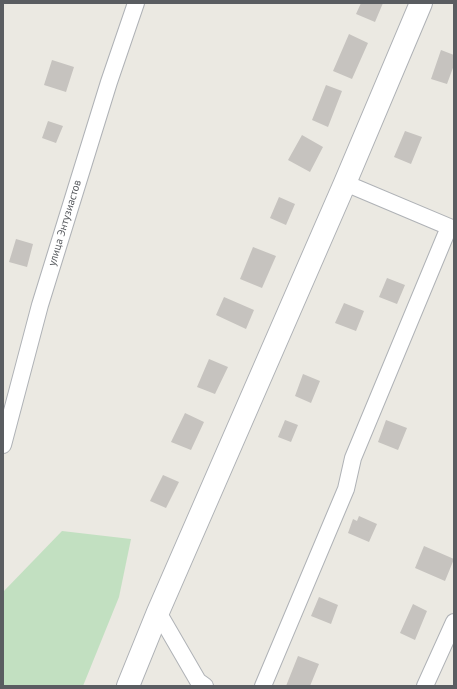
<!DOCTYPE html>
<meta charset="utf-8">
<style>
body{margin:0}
#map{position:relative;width:457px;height:689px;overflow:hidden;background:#ebe9e2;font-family:"PT Sans",sans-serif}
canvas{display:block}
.frame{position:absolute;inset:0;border:4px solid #5a5d61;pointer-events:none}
</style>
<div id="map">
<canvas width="457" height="689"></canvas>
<div class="frame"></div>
</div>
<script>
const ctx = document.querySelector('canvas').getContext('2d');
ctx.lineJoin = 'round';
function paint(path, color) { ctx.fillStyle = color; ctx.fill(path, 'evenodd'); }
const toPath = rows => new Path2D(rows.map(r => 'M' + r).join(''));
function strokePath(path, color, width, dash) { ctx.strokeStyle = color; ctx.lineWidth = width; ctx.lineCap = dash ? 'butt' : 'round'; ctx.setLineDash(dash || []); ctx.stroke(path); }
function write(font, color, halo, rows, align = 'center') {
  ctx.font = font + ' "PT Sans",sans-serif'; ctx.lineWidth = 3.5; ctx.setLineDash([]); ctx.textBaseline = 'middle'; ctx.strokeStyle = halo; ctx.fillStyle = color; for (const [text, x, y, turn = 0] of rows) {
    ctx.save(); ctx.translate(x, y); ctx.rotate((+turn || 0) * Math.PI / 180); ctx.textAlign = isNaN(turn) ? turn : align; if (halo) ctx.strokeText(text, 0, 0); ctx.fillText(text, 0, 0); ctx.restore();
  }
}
paint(toPath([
 [62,531,131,539,119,597,83,686,3,686,3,592]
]), '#c2e0c1');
paint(toPath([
 [361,3,383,3,375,22,356,14],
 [349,34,368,43,352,79,333,71],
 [441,50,454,55,454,65,447,84,431,79],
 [52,60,74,67,66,92,44,85],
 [326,85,342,91,328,127,312,120],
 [48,121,63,126,56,143,42,138],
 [405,131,422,137,411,164,394,157],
 [302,135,323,147,310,172,288,160],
 [279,197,295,204,286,225,270,218],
 [16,239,33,244,27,267,9,262],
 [253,247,276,256,262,288,240,279],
 [387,278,405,285,397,304,379,297],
 [224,297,254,310,246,329,216,315],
 [344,303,364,311,356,331,335,323],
 [209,359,228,367,215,394,197,387],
 [303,374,320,381,311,403,295,396],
 [185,413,204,422,191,450,171,442],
 [285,420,298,425,291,442,278,437],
 [386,420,407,428,398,450,378,442],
 [163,475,179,482,166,508,150,501],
 [359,516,377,524,369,542,348,533,353,519,357,521],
 [424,546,454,559,445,581,415,568],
 [319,597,338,605,331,624,311,616],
 [413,604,427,611,415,640,400,633],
 [298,656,319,664,310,686,286,686]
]), '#c6c3bf');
const street = toPath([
 [345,183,454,229],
 [3,445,40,305,109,82,136,3],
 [158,612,198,681,205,686],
 [263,686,346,489,353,458,449,227],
 [425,686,454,622]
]);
const secondary = toPath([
 [128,686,158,612,345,183,421,3]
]);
strokePath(street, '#afb2b6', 18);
strokePath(secondary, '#aeb1b5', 24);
strokePath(street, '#fff', 16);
strokePath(secondary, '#fff', 22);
write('11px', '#5a5d61', '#fff', [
 ["улица Энтузиастов",65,223,-73]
]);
</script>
